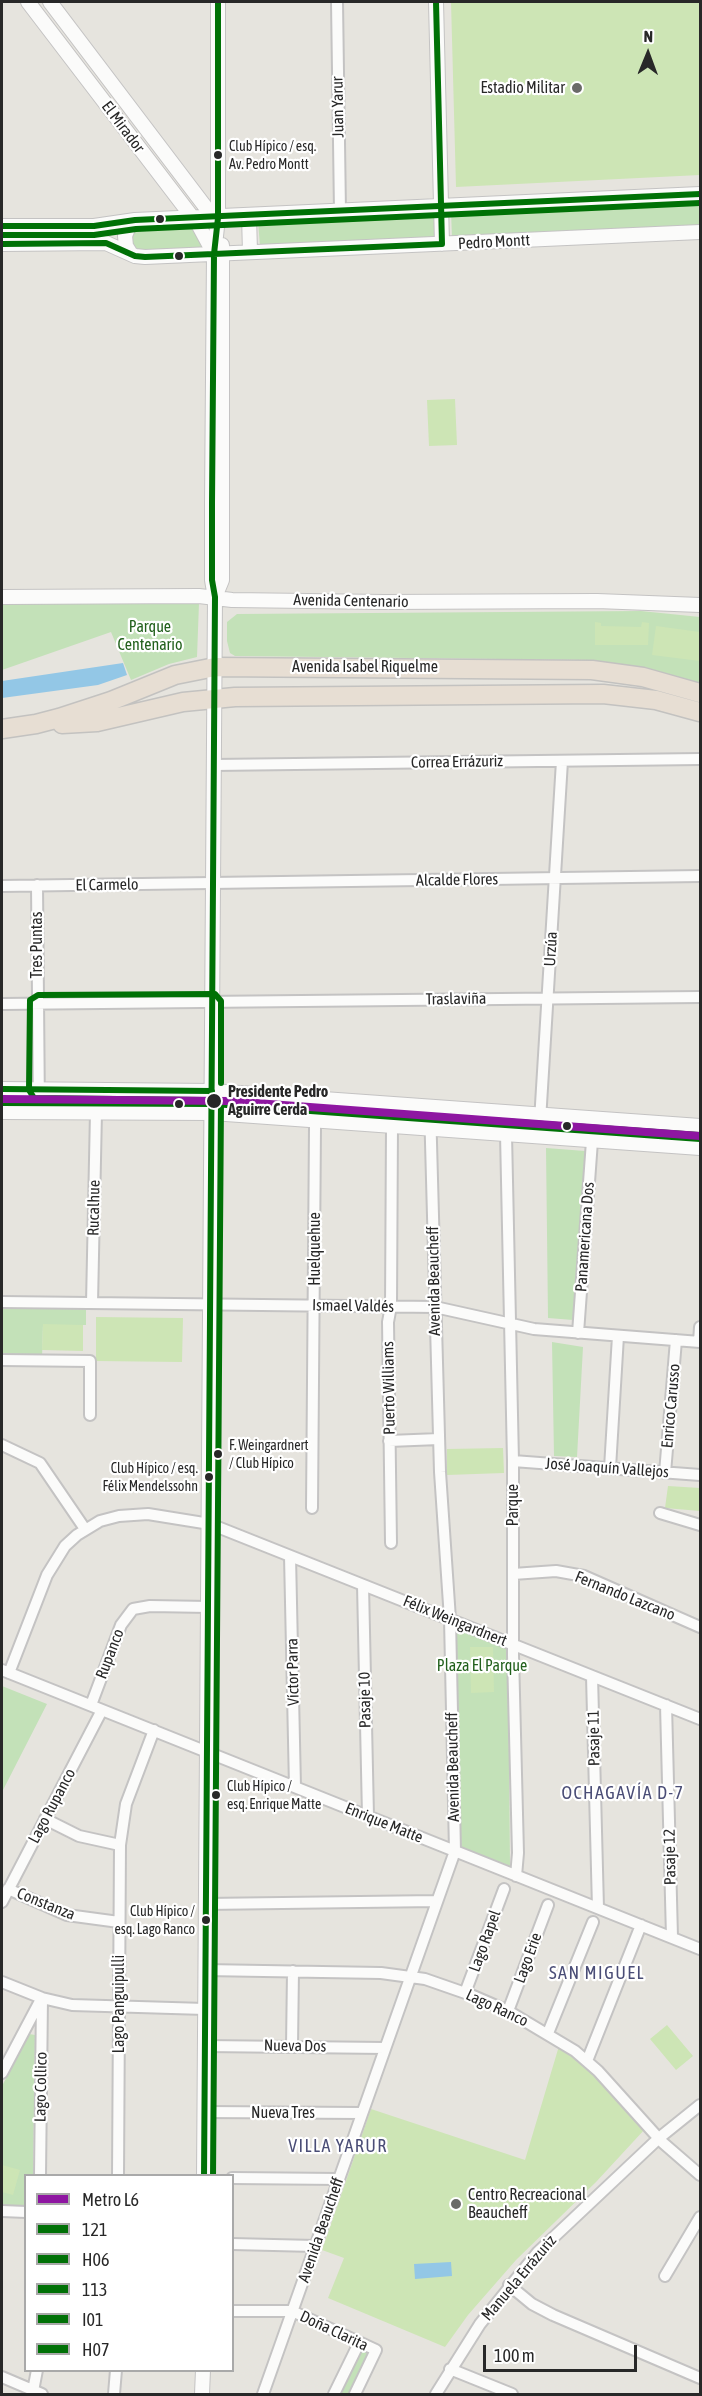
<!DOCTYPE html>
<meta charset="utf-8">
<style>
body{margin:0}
#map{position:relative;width:702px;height:2396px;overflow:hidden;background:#e6e4de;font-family:"Asap Condensed",sans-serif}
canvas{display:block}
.frame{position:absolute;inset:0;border:3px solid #282828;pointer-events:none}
.legend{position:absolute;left:24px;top:2174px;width:210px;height:198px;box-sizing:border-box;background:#fff;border:2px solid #a9a9a9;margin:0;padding:8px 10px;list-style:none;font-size:18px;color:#282828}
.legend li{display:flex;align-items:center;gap:12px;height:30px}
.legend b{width:30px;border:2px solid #a9a9a9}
.north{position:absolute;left:618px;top:24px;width:60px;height:60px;-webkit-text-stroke:4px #fff;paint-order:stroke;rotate:1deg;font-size:16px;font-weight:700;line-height:24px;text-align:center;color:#282828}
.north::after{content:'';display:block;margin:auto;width:21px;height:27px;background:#282828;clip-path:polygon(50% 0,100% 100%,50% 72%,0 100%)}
.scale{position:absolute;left:483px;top:2345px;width:154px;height:27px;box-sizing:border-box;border:3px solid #282828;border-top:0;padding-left:8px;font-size:18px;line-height:21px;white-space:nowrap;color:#282828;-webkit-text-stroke:4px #fff;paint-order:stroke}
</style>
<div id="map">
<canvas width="702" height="2396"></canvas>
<div class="frame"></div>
<ul class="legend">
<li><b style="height:8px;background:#8e16a1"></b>Metro L6</li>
<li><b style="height:8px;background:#007106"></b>121</li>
<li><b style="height:8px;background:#007106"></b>H06</li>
<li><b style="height:8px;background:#007106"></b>113</li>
<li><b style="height:8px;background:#007106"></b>I01</li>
<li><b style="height:8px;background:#007106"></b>H07</li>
</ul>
<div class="north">N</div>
<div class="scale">100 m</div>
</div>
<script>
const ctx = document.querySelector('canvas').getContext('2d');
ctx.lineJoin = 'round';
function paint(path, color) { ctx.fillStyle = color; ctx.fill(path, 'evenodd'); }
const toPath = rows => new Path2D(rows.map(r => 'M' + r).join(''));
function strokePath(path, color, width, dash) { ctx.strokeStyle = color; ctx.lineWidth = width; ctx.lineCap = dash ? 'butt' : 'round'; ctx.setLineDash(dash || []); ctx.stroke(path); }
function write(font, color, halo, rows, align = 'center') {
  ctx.font = font + ' "Asap Condensed",sans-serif'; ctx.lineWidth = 4.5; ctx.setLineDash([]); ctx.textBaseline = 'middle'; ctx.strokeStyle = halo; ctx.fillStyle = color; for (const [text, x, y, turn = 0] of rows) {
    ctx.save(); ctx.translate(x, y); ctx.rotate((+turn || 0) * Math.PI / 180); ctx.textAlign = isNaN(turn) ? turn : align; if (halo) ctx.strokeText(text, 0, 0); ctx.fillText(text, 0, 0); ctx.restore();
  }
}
paint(toPath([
 [700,199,700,225,452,238,451,211],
 [434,213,435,238,260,246,258,221],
 [187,223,199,238,202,250,137,253,132,249,129,236,137,225],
 [199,603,197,657,169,664,131,680,111,632,2,670,2,604],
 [641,611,700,617,700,685,635,666,587,660,235,656,230,653,227,641,227,622,237,614],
 [546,1148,585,1151,573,1320,548,1318],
 [2,1307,86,1308,86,1325,43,1325,42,1359,2,1358],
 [552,1342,583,1347,577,1457,554,1456],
 [456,1626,508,1650,510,1866,460,1848],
 [2,1686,47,1704,2,1792],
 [29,2034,35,2035,33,2175,26,2176,25,2206,4,2206,2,2205,2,2086],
 [361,2348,371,2353,351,2394,338,2394]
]), '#c3e1b8');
paint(toPath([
 [451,2,700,2,700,175,456,187],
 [455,399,457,445,429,446,427,400],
 [595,622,601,623,601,626,641,627,642,622,649,623,648,645,595,645],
 [656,626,700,632,700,661,652,655],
 [96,1317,183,1318,182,1362,96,1361],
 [43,1324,83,1325,83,1351,42,1350],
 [503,1448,504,1473,447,1475,447,1449],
 [668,1486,700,1488,700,1511,665,1508],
 [470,1647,493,1647,494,1692,471,1693],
 [667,2025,693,2056,676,2070,650,2039],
 [559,2046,586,2064,645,2129,596,2182,516,2260,468,2315,445,2347,328,2298,344,2258,322,2250,371,2109,525,2160],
 [2,2165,20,2170,13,2195,2,2192]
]), '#cde5b5');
paint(toPath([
 [123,663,127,675,98,685,2,698,2,681],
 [451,2262,452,2276,415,2279,414,2264]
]), '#93c7e6');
const street = toPath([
 [337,2,340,212],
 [214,765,700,759],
 [37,885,39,1112],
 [2,886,700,876],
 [2,1004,700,997],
 [506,1134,513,1461,513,1655,518,1853,516,1876],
 [539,1137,562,761],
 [2,1302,435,1307,534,1329,700,1342],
 [92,1303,96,1112],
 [578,1333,592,1141],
 [699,1342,700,1327],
 [2,1360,90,1361,90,1415],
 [389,1441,439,1439],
 [2,1445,40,1463,85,1529],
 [513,1461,700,1475],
 [610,1468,618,1336],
 [665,1473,676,1340],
 [312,1508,315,1127,318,1099],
 [660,1513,700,1525],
 [391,1543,388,1322,391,1306,392,1126],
 [290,1556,295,1787],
 [513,1574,556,1571,584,1576,700,1627],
 [363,1585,368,1816],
 [2,1670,700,1949],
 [9,1673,47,1575,65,1546,77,1535,100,1521,119,1516,148,1514,210,1524,700,1719],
 [592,1676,598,1908],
 [91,1705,121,1625,133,1609,150,1606,209,1607],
 [666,1705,672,1937],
 [45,1819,79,1836,120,1845],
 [8,1889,67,1915,119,1922],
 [2,1902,102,1710],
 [205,1904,437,1901],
 [205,1970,381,1973,425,1979,471,1995,508,2011,575,2051,598,2071,662,2142,700,2175],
 [2,1982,42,1998,72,2005,205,2009],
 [465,1993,504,1889],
 [508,2011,548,1905],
 [548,2033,593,1922],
 [205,2046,385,2048],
 [292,2046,293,1971],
 [587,2061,641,1925],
 [2,2073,40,2001],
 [204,2112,362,2113],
 [40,2176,42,1998],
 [118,2176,120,1845,126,1804,154,1730],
 [232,2178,339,2179],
 [2,2211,26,2212],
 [232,2244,315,2246],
 [665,2276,700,2217],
 [509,2285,532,2304,553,2315,700,2378],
 [232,2311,292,2311,376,2350,355,2394],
 [450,2369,512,2394],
 [2,2377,42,2394],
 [33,2391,37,2370],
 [114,2394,116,2370],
 [263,2394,455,1851,450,1619,440,1472,430,1106],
 [334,2394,359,2343],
 [436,2394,480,2324,538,2252,659,2138,700,2105]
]);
const secondary = toPath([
 [28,2,199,226,213,252],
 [50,2,207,209,218,220],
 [436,2,442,244],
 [249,216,250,252],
 [2,226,94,226,135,220,700,194],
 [2,244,106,243,135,256,145,257,700,232],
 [131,254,126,246,125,236,129,226,135,220],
 [2,597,199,596,232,600,384,602,597,601,700,605],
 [215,597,222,580,222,245],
 [2,1089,212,1091,700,1126],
 [2,1112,212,1113,700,1148],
 [204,2176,215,597,212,580,212,503,214,254,218,218,218,2],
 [202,2394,203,2370]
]);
const highway = toPath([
 [62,724,97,722,183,702,235,697,603,694,656,700,700,712],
 [2,729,36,724,59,718,111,701,175,675,215,667,592,670,643,677,700,693]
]);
strokePath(street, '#c4c3c3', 14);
strokePath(secondary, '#c4c3c3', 16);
strokePath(highway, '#c3c2c0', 21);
strokePath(street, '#fbfbfa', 10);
strokePath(secondary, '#fbfbfa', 14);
strokePath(highway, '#e7ded3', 18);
strokePath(toPath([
 [2,244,106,243,135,256,145,257,442,244,436,2],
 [2,1089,212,1091],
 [204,2176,215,597,212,580,212,503,214,254,218,218,218,2]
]), '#007106', 6);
strokePath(toPath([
 [203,1100,34,1098,29,1090,30,1000,38,995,215,994,221,1001,221,1083],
 [213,2176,221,1101,699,1135]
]), '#007106', 6);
strokePath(toPath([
 [2,1103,213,1104,700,1139]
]), '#007106', 6);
strokePath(toPath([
 [2,226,94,226,135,220,700,194]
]), '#007106', 6);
strokePath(toPath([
 [2,235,94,235,136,229,700,203]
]), '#007106', 6);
strokePath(toPath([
 [2,1099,229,1101,700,1136]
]), '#8e16a1', 8);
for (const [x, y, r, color] of [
 [577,88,6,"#6a6a68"],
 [218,155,5,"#282828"],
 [160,219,5,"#282828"],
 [179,256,5,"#282828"],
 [214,1101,8,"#282828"],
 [179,1104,5,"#282828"],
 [567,1126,5,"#282828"],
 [218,1454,5,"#282828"],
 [209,1477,5,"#282828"],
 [216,1795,5,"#282828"],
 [206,1920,5,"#282828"],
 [456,2204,6,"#6a6a68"]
]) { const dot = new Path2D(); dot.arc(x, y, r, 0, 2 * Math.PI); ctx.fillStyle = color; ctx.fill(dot); strokePath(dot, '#fff', 2); }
write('14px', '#282828', '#fff', [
 ["Club Hípico / esq.",229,147],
 ["Av. Pedro Montt",229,165],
 ["F. Weingardnert",229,1446],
 ["/ Club Hípico",229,1464],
 ["Club Hípico / esq.",198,1469,"right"],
 ["Félix Mendelssohn",198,1487,"right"],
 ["Club Hípico /",227,1787],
 ["esq. Enrique Matte",227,1805],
 ["Club Hípico /",195,1912,"right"],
 ["esq. Lago Ranco",195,1930,"right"]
], 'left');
write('16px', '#282828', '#fff', [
 ["Estadio Militar",565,88],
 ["Centro Recreacional",468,2195,"left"],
 ["Beaucheff",468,2213,"left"]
], 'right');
write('16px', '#282828', '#fff', [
 ["Juan Yarur",338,107,-91],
 ["El Mirador",123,127,53],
 ["Pedro Montt",494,242,-3],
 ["Avenida Centenario",351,601,1],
 ["Avenida Isabel Riquelme",365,667],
 ["Correa Errázuriz",457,762,-1],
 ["Alcalde Flores",457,880,-1],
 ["El Carmelo",107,885,-1],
 ["Tres Puntas",37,945,-90],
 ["Urzúa",551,949,-87],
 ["Traslaviña",456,999,-1],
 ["Rucalhue",94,1208,-89],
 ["Panamericana Dos",585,1237,-86],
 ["Huelquehue",315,1249,-90],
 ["Avenida Beaucheff",434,1281,-91],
 ["Ismael Valdés",353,1306,1],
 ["Puerto Williams",389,1388,-91],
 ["Enrico Carusso",671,1406,-85],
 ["José Joaquín Vallejos",607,1468,4],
 ["Parque",513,1505,-90],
 ["Fernando Lazcano",625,1596,22],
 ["Félix Weingardnert",455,1621,22],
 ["Rupanco",110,1654,-69],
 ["Víctor Parra",293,1672,-91],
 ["Pasaje 10",365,1700,-91],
 ["Pasaje 11",594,1738,-91],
 ["Avenida Beaucheff",453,1767,-91],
 ["Lago Rupanco",52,1806,-62],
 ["Enrique Matte",384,1823,22],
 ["Pasaje 12",670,1857,-91],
 ["Constanza",46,1904,22],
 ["Lago Rapel",485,1941,-70],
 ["Lago Erie",528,1958,-70],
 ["Lago Panguipulli",119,2004,-90],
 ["Lago Ranco",497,2008,25],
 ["Nueva Dos",295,2046,1],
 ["Lago Collico",41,2087,-89],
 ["Nueva Tres",283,2113],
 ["Avenida Beaucheff",321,2230,-71],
 ["Manuela Errázuriz",519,2278,-50],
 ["Doña Clarita",334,2331,25]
]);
write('16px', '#22601c', '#fff', [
 ["Parque",150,627],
 ["Centenario",150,645],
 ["Plaza El Parque",482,1666]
]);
write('bold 16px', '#282828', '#fff', [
 ["Presidente Pedro",228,1092],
 ["Aguirre Cerda",228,1110]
], 'left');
ctx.letterSpacing = '1.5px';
write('18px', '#4a4d76', '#fff', [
 ["OCHAGAVÍA D-7",623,1793],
 ["SAN MIGUEL",597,1973],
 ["VILLA YARUR",338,2146]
]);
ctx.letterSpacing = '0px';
</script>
